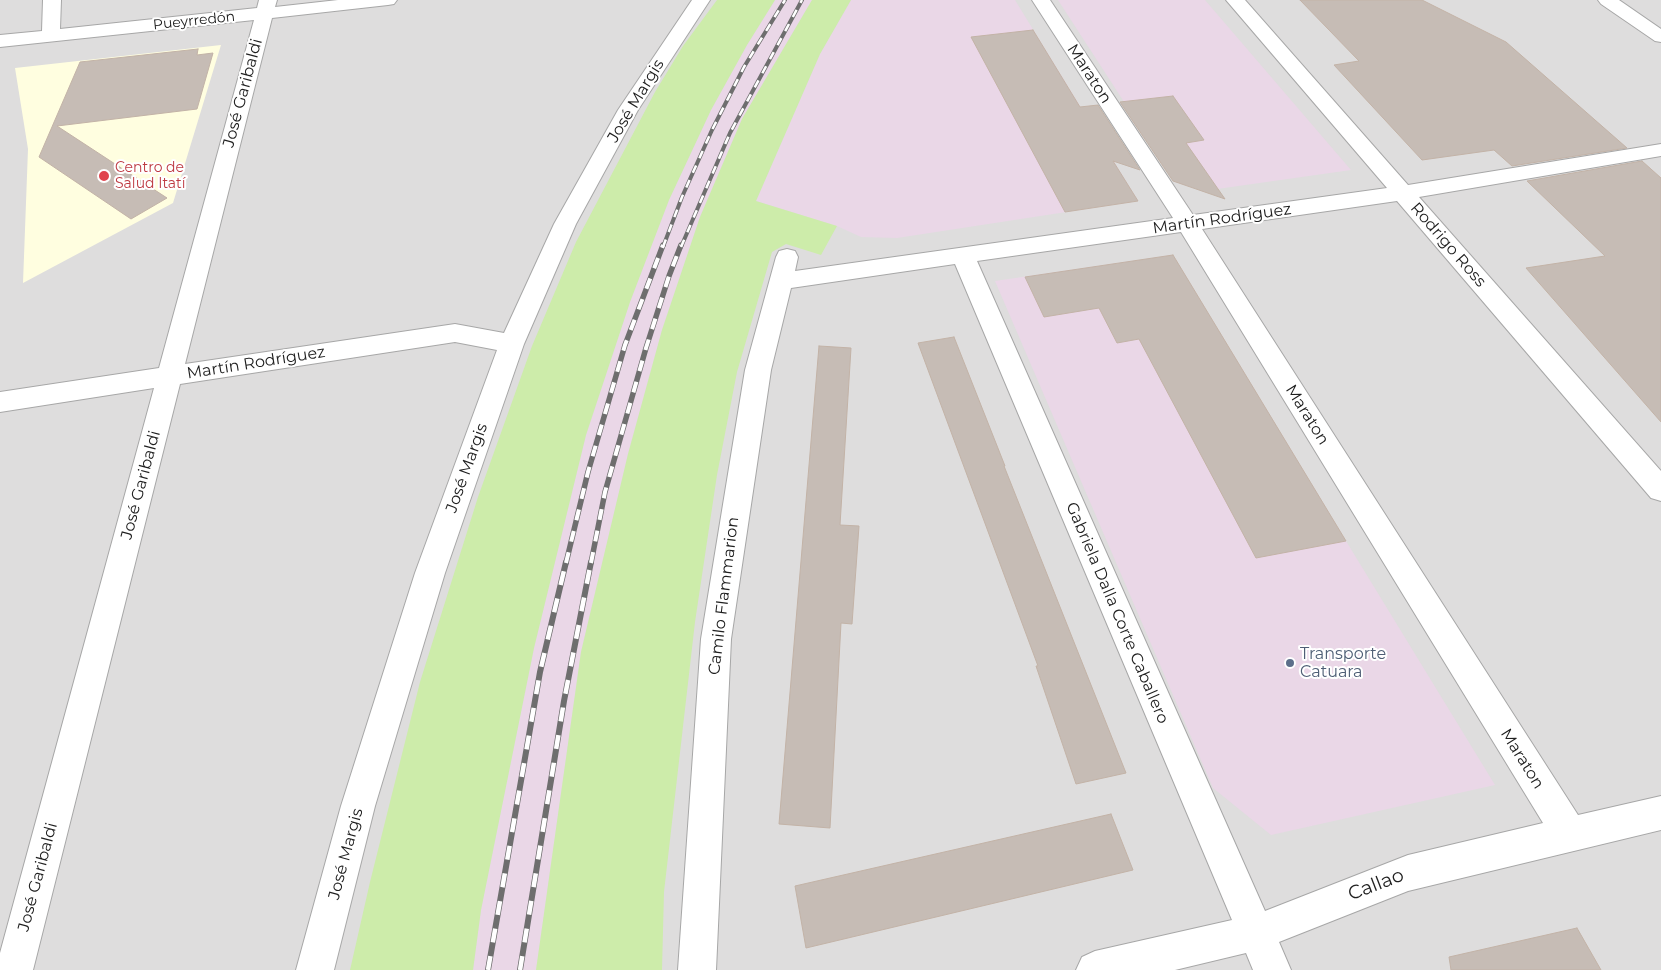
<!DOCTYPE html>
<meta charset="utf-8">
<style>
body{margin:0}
canvas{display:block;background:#f1ede6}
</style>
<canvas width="1661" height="970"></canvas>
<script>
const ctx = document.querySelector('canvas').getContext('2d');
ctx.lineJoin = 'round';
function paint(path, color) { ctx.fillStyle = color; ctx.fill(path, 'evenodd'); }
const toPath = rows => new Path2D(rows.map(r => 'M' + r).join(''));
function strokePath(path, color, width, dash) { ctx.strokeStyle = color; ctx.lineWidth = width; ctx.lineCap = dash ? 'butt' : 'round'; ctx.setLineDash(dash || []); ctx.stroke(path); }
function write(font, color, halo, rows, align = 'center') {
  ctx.font = font + ' Montserrat,sans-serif'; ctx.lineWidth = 4; ctx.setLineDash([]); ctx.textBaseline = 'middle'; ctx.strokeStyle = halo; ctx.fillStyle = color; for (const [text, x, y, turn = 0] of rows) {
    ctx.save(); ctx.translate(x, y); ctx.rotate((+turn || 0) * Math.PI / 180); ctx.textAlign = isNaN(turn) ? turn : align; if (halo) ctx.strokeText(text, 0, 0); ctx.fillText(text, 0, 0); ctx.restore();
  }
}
paint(toPath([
 [0,0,1661,0,1661,970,0,970]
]), '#dedddd');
paint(toPath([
 [775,0,812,0,742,119,700,217,662,330,628,454,581,652,536,970,473,970,481,910,534,648,586,435,630,302,669,200,711,110,747,45],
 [851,0,1015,0,1138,201,897,238,861,237,837,226,756,201,820,54],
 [1058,0,1205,0,1351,170,1203,191,1176,182],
 [1173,255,1346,541,1495,785,1271,835,1213,788,995,281]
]), '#ead7e7');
paint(toPath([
 [221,45,173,203,23,283,28,149,15,68]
]), '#fffee0');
paint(toPath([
 [717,0,775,0,747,45,711,110,669,200,630,302,586,435,534,648,481,910,473,970,350,970,370,882,420,682,478,497,532,346,576,242,655,92,683,46],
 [812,0,851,0,820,54,756,201,837,226,821,255,786,244,772,252,737,372,717,475,695,622,664,892,662,970,536,970,581,652,628,454,662,330,700,217,742,119]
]), '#cdecaa');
const building = toPath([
 [1300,0,1422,0,1506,42,1627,148,1512,166,1494,150,1422,160,1334,65,1359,61,1300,0],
 [1033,30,1080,107,1098,105,1140,170,1113,161,1138,201,1065,212,971,37,1033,30],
 [198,49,197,55,213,53,197,109,57,126,167,198,131,219,39,157,80,62,198,49],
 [1173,96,1204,140,1186,143,1225,199,1173,181,1120,102,1173,96],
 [1642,161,1661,178,1661,422,1526,268,1605,256,1527,181,1642,161],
 [1173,255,1346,541,1256,558,1139,339,1117,343,1099,308,1044,317,1025,277,1173,255],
 [954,337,1005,466,1004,466,1126,773,1076,784,1036,666,1038,666,918,343,954,337],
 [819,346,851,348,840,525,859,526,852,624,841,623,830,828,779,824,819,346],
 [1111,814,1133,870,806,948,795,886,1111,814],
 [1577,928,1601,970,1451,970,1449,957,1577,928]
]);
paint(building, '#c6bcb5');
strokePath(building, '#c3b3a7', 1);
const minor = toPath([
 [43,0,61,0,60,29,257,8,259,0,277,0,275,7,338,0,397,0,394,4,388,5,272,18,185,364,455,324,504,333,554,224,618,110,692,0,710,0,638,110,576,224,524,344,445,573,375,806,334,970,296,970,341,806,415,573,497,350,455,342,180,384,33,970,0,970,0,953,154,388,0,412,0,392,159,368,254,20,0,47,0,35,42,31,43,0],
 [1032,0,1050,0,1193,215,1387,188,1226,0,1245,0,1408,185,1661,144,1661,156,1419,197,1661,471,1661,501,1651,498,1397,201,1202,229,1578,815,1661,796,1661,830,1408,891,1279,942,1291,970,1253,970,1246,953,1175,970,1076,970,1082,957,1095,951,1232,920,955,264,791,288,771,370,731,639,716,970,678,970,701,639,745,370,776,257,779,251,787,249,795,251,798,257,795,271,1173,218,1032,0],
 [1181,232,1543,823,1408,855,1265,911,977,261,1181,232],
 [1598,0,1619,0,1661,29,1661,42,1655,41,1601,4,1598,0]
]);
strokePath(minor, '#a7a7a7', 2);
paint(minor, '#fff');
const railFar2 = toPath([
 [663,247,682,197,712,130,744,67,785,0],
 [681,247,730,133,802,0]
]);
const railFar1 = toPath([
 [566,563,588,472,625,345,663,245],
 [591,563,605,492,646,348,669,276,681,245]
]);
const rail = toPath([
 [488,970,540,672,566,562],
 [520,970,564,701,591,562]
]);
strokePath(railFar2, '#6e6e6e', 4);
strokePath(railFar1, '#6e6e6e', 5.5);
strokePath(rail, '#6e6e6e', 6);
strokePath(railFar2, '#fff', 2.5, [8]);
strokePath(railFar1, '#fff', 4, [11]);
strokePath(rail, '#fff', 4.5, [14]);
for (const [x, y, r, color] of [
 [104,176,6,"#e0444e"],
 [1290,663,5,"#5c6f8a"]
]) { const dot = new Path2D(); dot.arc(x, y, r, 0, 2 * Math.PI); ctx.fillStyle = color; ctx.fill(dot); strokePath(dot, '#fff', 2); }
write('14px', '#202020', '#fff', [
 ["Pueyrredón",194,21,-6]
]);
write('14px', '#be3a42', '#fff', [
 ["Centro de",115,168],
 ["Salud Itatí",115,184]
], 'left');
write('16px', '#202020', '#fff', [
 ["Maraton",1089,74,57],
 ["José Garibaldi",243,93,-75],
 ["José Margis",636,101,-59],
 ["Martín Rodríguez",1222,219,-8],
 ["Rodrigo Ross",1448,245,49],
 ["Martín Rodríguez",256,363,-9],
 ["Maraton",1307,415,58],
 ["José Margis",467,468,-70],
 ["José Garibaldi",141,485,-75],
 ["Camilo Flammarion",724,596,-83],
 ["Gabriela Dalla Corte Caballero",1117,613,67],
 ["Maraton",1522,759,58],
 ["José Margis",346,854,-75],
 ["José Garibaldi",38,877,-75]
]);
write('16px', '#4e5e75', '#fff', [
 ["Transporte",1300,654],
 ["Catuara",1300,672]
], 'left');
write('19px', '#202020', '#fff', [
 ["Callao",1376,885,-21]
]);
</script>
